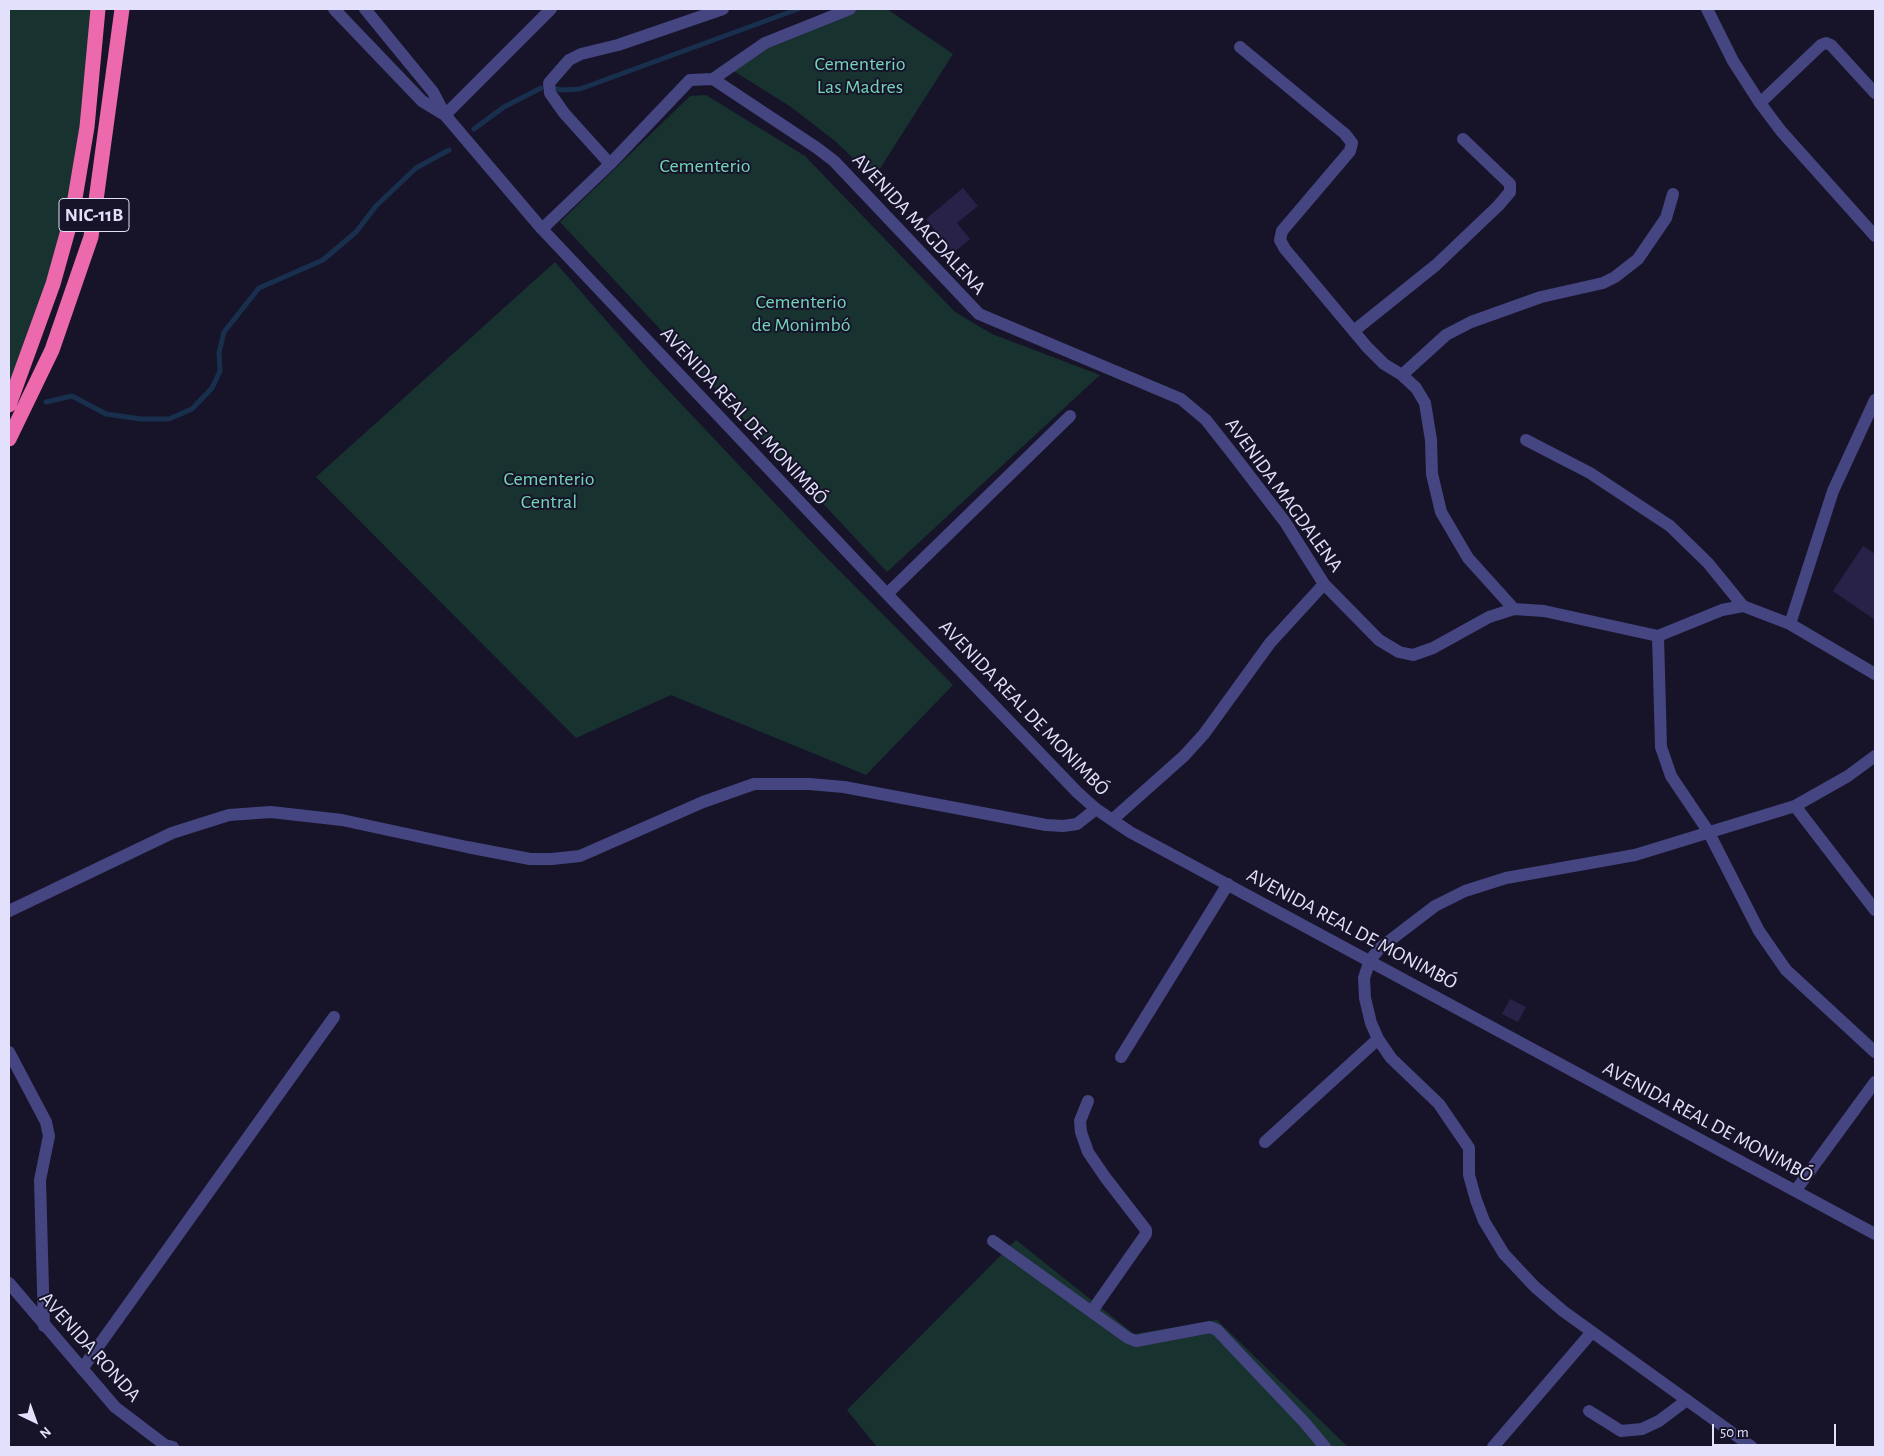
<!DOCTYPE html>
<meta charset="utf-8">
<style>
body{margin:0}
#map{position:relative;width:1884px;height:1456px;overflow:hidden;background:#171429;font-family:"Alegreya Sans",sans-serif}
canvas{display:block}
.frame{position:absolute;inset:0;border:10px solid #e2e0fb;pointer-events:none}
.north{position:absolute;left:10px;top:1396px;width:50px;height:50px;-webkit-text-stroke:4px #171429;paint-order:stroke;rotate:138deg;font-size:14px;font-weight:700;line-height:20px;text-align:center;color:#e2e0fb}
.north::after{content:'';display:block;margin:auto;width:18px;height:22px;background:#e2e0fb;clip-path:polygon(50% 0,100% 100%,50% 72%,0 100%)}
.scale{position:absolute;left:1712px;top:1424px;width:124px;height:22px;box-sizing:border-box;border:2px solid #e2e0fb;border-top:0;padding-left:6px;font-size:15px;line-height:18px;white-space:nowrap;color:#e2e0fb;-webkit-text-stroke:4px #171429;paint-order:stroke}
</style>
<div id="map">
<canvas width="1884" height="1456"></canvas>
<div class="frame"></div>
<div class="north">N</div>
<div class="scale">50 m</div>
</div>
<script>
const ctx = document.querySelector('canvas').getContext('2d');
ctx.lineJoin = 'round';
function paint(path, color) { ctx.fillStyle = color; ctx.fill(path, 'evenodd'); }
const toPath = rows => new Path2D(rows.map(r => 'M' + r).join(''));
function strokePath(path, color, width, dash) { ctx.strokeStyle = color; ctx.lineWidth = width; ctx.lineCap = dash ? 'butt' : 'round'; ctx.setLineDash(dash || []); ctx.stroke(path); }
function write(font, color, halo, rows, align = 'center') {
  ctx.font = font + ' "Alegreya Sans",sans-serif'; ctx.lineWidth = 4; ctx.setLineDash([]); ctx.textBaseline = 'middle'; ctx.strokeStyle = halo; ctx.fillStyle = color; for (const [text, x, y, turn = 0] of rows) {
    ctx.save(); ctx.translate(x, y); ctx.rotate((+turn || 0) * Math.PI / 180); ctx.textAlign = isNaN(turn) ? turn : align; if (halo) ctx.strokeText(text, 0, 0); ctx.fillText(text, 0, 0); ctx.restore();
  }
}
paint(toPath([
 [9,9,98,9,72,216,9,405],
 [848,9,887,9,953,54,874,178,835,141,791,107,732,70,743,56],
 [706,95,805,156,955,312,992,334,1100,375,887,572,560,222,690,96],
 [555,262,652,373,819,550,953,685,866,775,671,695,576,738,316,477],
 [1016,1240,1134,1334,1217,1320,1348,1447,877,1447,847,1410]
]), '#183230');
strokePath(toPath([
 [553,88,561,90,580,89,798,9],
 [474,129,504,107,541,88],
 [46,402,72,396,106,414,141,419,169,419,192,409,212,388,220,371,219,353,224,332,259,288,323,260,356,232,376,206,416,168,449,150]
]), '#182f4e', 5);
paint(toPath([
 [963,188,978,206,957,223,970,239,953,253,926,219],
 [1863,546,1875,554,1875,620,1833,591],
 [1510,999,1526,1007,1518,1022,1502,1014]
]), '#292248');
strokePath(toPath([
 [334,9,422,101,445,115],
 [365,9,433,92,445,115,542,229,887,594,1077,792,1096,809,1130,832,1875,1234],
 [1707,9,1733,61,1760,103,1781,131,1875,236],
 [1240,47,1345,134,1352,143,1350,151,1282,231,1280,240,1285,249,1367,347,1384,364,1402,375,1416,388,1425,403,1431,440,1432,474,1441,512,1468,558,1514,609],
 [713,79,765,43,850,9],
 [1760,103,1821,45,1826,43,1831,45,1875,93],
 [445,115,551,9],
 [610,164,564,113,550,93,549,83,569,60,581,54,618,45,723,9],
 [542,229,610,164,690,80,713,79,817,148,834,161,979,314,1181,399,1206,420,1232,453,1285,522,1324,584,1379,640,1399,652,1413,655,1433,648,1489,617,1514,609,1544,611,1658,636,1722,610,1743,606,1790,624,1875,674],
 [1355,330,1436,265,1498,206,1510,192,1510,184,1463,139],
 [1402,375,1446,335,1471,322,1541,297,1603,283,1615,277,1638,259,1666,218,1673,194],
 [1526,440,1590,473,1670,526,1708,563,1743,606],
 [887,594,1070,416],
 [1790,624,1833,491,1875,400],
 [1658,636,1661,747,1671,776,1708,831,1759,931,1786,970,1875,1052],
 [1795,806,1875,910],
 [1112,820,1184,756,1204,734,1270,643,1324,584],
 [9,911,172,833,229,815,271,812,342,820,467,847,530,859,552,859,580,856,703,802,754,784,809,784,844,787,1046,825,1063,826,1077,824,1096,809],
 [9,1052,46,1122,49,1136,40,1180,44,1326],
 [1121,1057,1228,884],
 [1088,1101,1080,1121,1081,1132,1088,1152,1105,1177,1146,1230,1146,1234,1092,1311],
 [1265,1142,1378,1039],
 [1796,1190,1875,1082],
 [993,1241,1128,1338,1136,1341,1210,1327,1217,1330,1305,1423,1325,1447],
 [9,1283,115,1407,165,1445,173,1447],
 [82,1369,334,1017],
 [1589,1411,1621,1431,1642,1429,1659,1421,1687,1400],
 [1493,1447,1592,1332],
 [1752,1447,1563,1311,1535,1287,1504,1254,1484,1221,1476,1200,1469,1175,1469,1148,1439,1104,1391,1058,1378,1039,1371,1023,1365,998,1364,978,1370,960,1380,948,1435,906,1465,891,1506,878,1635,855,1795,806,1848,776,1875,756]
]), '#454582', 12);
strokePath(toPath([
 [9,405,53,284,72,216,87,127,98,9],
 [9,439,52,350,91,237,122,9]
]), '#ed69ad', 15);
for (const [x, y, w] of [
 [94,215,70]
]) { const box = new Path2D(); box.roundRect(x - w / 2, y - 16.5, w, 33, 4); ctx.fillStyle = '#171429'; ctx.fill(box); strokePath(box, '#e2e0fb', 1); }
write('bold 19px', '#e2e0fb', null, [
 ["NIC-11B",94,215]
]);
write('20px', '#73d4b8', '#171429', [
 ["Cementerio",860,64],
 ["Las Madres",860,87],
 ["Cementerio",705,166],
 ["Cementerio",801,302],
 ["de Monimbó",801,325],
 ["Cementerio",549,479],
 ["Central",549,502]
]);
write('20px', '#e2e0fb', '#171429', [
 ["AVENIDA MAGDALENA",919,224,47],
 ["AVENIDA REAL DE MONIMBÓ",744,416,47],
 ["AVENIDA MAGDALENA",1284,495,54],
 ["AVENIDA REAL DE MONIMBÓ",1024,708,46],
 ["AVENIDA REAL DE MONIMBÓ",1352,929,28],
 ["AVENIDA REAL DE MONIMBÓ",1708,1122,28],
 ["AVENIDA RONDA",90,1347,48]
]);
</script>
